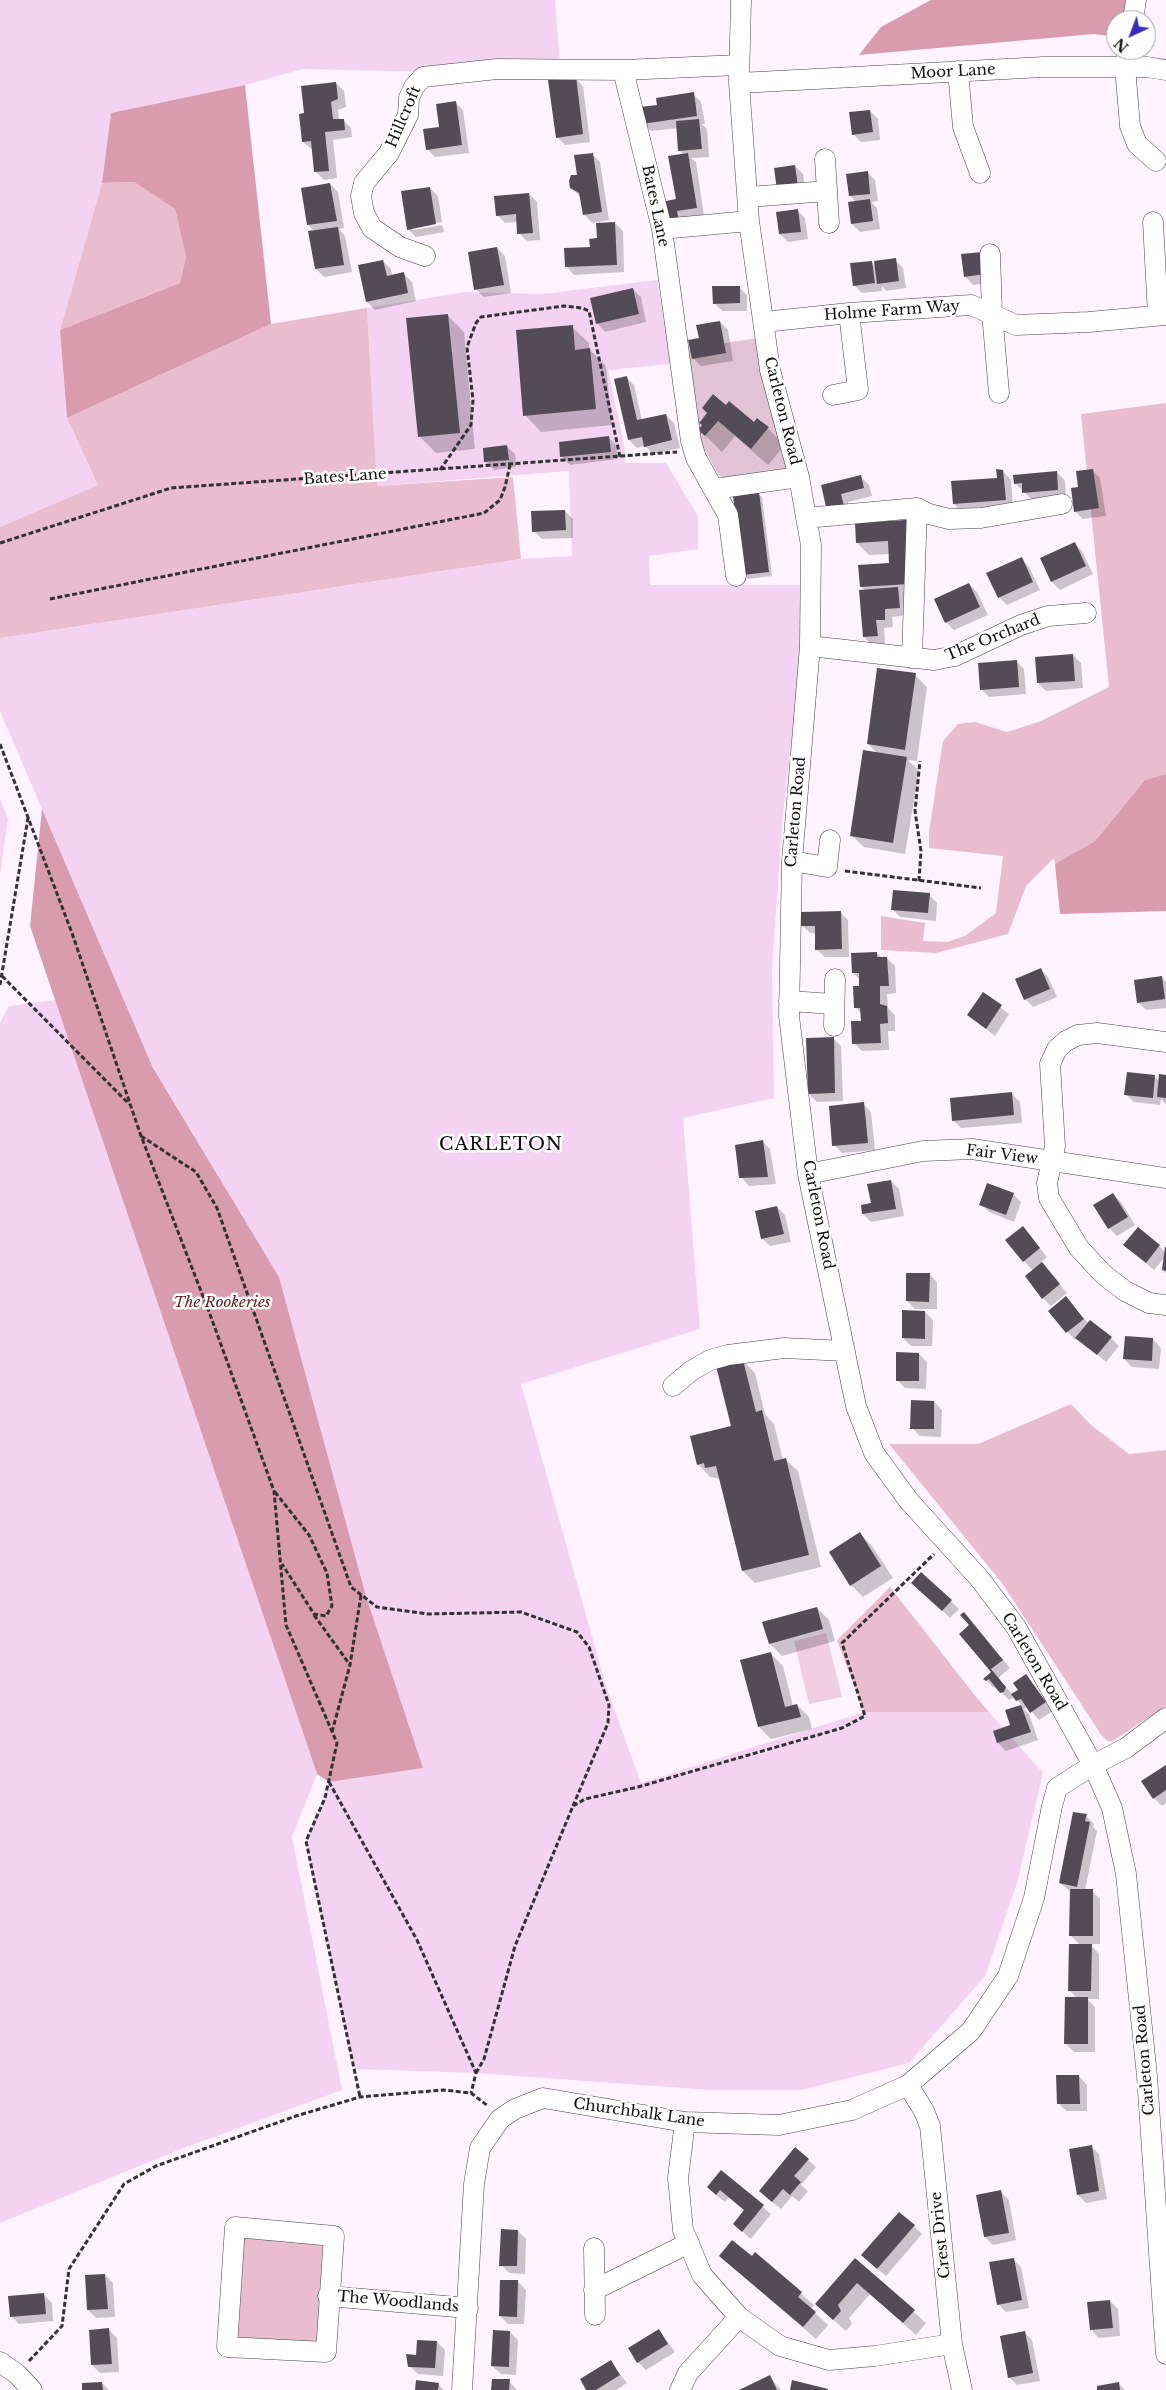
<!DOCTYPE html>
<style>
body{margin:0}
#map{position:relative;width:1166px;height:2390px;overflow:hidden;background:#fef3ff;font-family:"Libre Baskerville",serif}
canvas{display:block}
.north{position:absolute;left:1106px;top:10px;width:50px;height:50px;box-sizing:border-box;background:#fff;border:1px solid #9f9f9f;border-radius:50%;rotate:223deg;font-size:14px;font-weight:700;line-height:20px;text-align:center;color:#101010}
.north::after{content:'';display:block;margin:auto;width:18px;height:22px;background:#392bbd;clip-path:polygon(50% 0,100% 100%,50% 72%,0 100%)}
</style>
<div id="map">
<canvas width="1166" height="2390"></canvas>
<div class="north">N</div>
</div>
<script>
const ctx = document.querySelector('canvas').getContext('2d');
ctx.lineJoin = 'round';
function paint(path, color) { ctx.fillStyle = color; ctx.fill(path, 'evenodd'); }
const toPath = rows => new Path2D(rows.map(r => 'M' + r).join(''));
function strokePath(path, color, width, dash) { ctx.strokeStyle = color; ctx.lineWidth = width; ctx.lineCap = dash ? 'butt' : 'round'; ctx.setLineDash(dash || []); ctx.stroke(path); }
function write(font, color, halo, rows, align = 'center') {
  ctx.font = font + ' "Libre Baskerville",serif'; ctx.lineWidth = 5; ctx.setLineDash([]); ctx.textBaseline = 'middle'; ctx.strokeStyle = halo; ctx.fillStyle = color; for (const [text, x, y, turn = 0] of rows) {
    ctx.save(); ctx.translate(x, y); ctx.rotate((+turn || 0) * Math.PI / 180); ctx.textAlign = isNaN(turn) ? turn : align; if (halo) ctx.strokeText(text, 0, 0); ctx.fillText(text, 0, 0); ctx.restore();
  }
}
paint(toPath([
 [0,0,555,0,561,75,303,69,245,85,111,113,102,183,60,330,67,418,98,485,0,527],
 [657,280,671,364,608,370,625,450,625,463,666,463,698,516,698,549,649,556,650,585,810,585,783,813,772,969,774,1098,683,1118,700,1329,521,1384,606,1686,641,1783,864,1712,989,1712,1043,1773,1017,1883,985,1976,909,2063,801,2090,710,2090,476,2073,354,2069,306,1841,325,1798,329,1782,423,1768,366,1596,279,1277,153,1068,0,711,0,638,521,559,572,556,569,471,377,486,367,308,466,292,542,294],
 [0,799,8,819,0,875],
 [55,1000,317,1774,292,1837,342,2090,181,2149,0,2223,0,1023,9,1006]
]), '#f4d3f2');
paint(toPath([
 [134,182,175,209,186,257,180,283,60,330,102,183],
 [367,308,377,486,513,477,521,559,0,638,0,527,98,485,67,418,271,324],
 [1166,403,1166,774,1145,780,1095,841,1055,864,1054,858,1026,886,1008,934,936,953,881,950,881,916,925,923,923,941,947,942,965,936,996,913,1003,856,929,848,929,832,943,741,958,724,975,722,1007,732,1041,721,1109,687,1081,414],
 [1071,1404,1091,1425,1129,1454,1166,1450,1166,1706,1111,1742,1106,1740,1100,1733,1002,1583,889,1444,978,1444],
 [890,1587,977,1698,989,1712,864,1712,837,1640],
 [235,2227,334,2236,326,2352,227,2347]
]), '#e9bdcd');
paint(toPath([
 [931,0,1140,0,1137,20,1116,20,1116,37,1094,34,859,55,881,27],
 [245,85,271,324,67,418,60,330,180,283,186,257,175,209,134,182,102,183,111,113],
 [1166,774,1166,911,1060,914,1055,864,1095,841,1145,780],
 [42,809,153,1068,279,1277,366,1596,423,1768,329,1782,317,1774,30,926]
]), '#d99caf');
paint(toPath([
 [757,338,788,468,727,481,718,474,695,432,688,349],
 [714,394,726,405,754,422,758,418,769,427,751,449,718,421,705,436,698,430,702,425,699,423,707,413,702,408]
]), '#e1c3d3');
paint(toPath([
 [826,1633,842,1697,809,1704,794,1641]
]), '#f0cee0');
paint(toPath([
 [575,78,583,86,590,142,565,145,557,137],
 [336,83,344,91,346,107,338,110,339,120,343,120,351,128,352,137,333,140,337,178,324,180,316,172,313,150,303,142,305,114],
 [693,94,701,102,705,124,702,124,707,129,709,157,691,158,696,162,704,216,671,222,684,155,679,150,678,128,651,131,643,123,659,106],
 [455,102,463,110,469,153,435,157,427,149],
 [870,111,878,119,880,140,861,142,853,134],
 [592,154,600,162,609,220,592,223,584,214,581,197,571,188],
 [795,166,803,174,806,195,786,197],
 [867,172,875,180,878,201,871,202,877,208,880,229,860,232,852,224,856,202,850,196],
 [330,184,338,192,344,228,339,229,345,236,352,272,324,277,316,269,315,232,308,225,302,189],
 [430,188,438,196,442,222,413,227,413,230,442,225,444,232,416,237,408,229],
 [529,194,537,202,540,240,527,241,519,233,518,222,505,223,497,215],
 [797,210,805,218,808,239,788,242,780,234],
 [615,223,623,231,624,272,574,275,566,266,591,248],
 [497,248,505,256,511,293,484,297,476,289],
 [962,256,993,282,973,285,965,276],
 [895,260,903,268,906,288,886,291,882,286,882,291,862,293,854,285,871,262,876,267],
 [383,261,391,269,392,276,404,274,412,282,416,301,375,310,367,302],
 [739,287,747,295,747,311,722,311,714,303],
 [633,289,641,297,646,322,605,332,597,323],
 [447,315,464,332,475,449,436,453,419,436],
 [720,322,728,330,733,361,701,366,693,358,700,339],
 [572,327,589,343,589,349,606,366,612,425,541,432,525,415],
 [626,377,634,385,642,420,666,415,674,423,680,448,653,454,645,446,637,448,629,440],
 [726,407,754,424,758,419,785,445,768,465,735,436,722,452,700,430],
 [608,437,616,445,618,459,570,465,562,457],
 [506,446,515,454,516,467,494,470,486,462],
 [1092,470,1100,478,1106,516,1083,519,1075,511,1080,488],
 [1003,471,1011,480,1013,508,962,512,954,504,998,479],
 [1057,472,1065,481,1066,497,1032,500,1015,483],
 [861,477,869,485,872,496,848,502,851,514,822,486],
 [758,494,762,497,772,576,748,579,745,575],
 [565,511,573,519,573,538,542,539,534,531],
 [905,521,917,534,907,615,892,617,893,627,884,628,885,644,872,645,864,637,865,590,861,587,891,564,890,554,869,555,857,543],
 [1074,543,1082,551,1093,574,1060,590,1052,582],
 [1021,559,1029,567,1040,590,1007,605,999,597],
 [969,584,977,592,988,615,954,630,946,622],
 [1073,655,1081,663,1083,688,1046,691,1038,683],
 [1016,661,1024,669,1026,694,989,697,981,689],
 [915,675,927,687,917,761,908,760,919,771,905,854,864,847,851,835,878,754,868,744],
 [929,895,937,903,936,921,900,917,892,909],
 [840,912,848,920,849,957,825,957,816,949,816,933,810,933,802,925],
 [877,953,882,958,887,958,895,966,896,993,887,994,888,1008,895,1015,895,1031,888,1031,889,1050,862,1051,854,1043,862,1022,862,1014,855,1007,860,980,853,973],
 [1040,969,1048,977,1057,997,1033,1007,1025,999],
 [1162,978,1166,982,1166,1008,1146,1010,1138,1002],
 [983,994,1009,1014,995,1036,969,1015],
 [833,1038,841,1046,843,1101,817,1102,809,1094],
 [1154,1076,1159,1081,1166,1076,1166,1104,1161,1099,1160,1105,1134,1102,1126,1094],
 [1012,1094,1020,1102,1022,1123,961,1128,953,1120],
 [863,1104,871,1112,875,1150,842,1153,834,1145],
 [762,1141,770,1149,776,1184,749,1186,741,1177],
 [891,1181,899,1189,904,1216,871,1222,863,1214,862,1206,872,1204],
 [1013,1194,1021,1202,1014,1222,989,1212,981,1204],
 [1113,1194,1121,1202,1135,1225,1117,1236,1109,1228,1095,1205],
 [777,1207,785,1215,791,1242,770,1246,762,1238],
 [1023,1228,1047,1257,1041,1262,1067,1293,1051,1306,1043,1298,1033,1271,1006,1240],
 [1125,1245,1159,1246,1165,1252,1166,1249,1166,1273,1163,1270,1165,1257,1154,1270],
 [929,1274,937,1282,937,1309,915,1309,907,1301],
 [1066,1298,1088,1323,1111,1338,1119,1346,1106,1362,1078,1338,1075,1340,1050,1311],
 [925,1312,933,1320,932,1346,911,1346,903,1338],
 [1153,1339,1161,1348,1159,1369,1132,1367,1124,1359],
 [919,1354,927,1362,926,1389,905,1388,897,1380],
 [743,1361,755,1373,765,1414,774,1424,783,1460,785,1459,798,1471,821,1567,755,1583,743,1571,721,1479,710,1477,698,1464,732,1427],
 [934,1402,942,1410,941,1437,920,1436,912,1428],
 [860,1534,872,1546,893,1578,863,1597,851,1585],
 [921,1590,951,1601,959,1609,950,1618],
 [817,1608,829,1620,835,1641,782,1656,770,1644],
 [971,1622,1010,1668,998,1678,1013,1695,1020,1690,1026,1676,1053,1711,1039,1720,1028,1707,1024,1709,1029,1714,1038,1740,1006,1751,998,1743,994,1732,1011,1726,1006,1711,1022,1706,1015,1697,1009,1700,997,1687,994,1688,985,1679,993,1672,971,1625],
 [771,1654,783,1666,793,1706,797,1705,809,1717,812,1729,771,1739,759,1727],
 [1166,1766,1166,1803,1162,1806,1154,1798],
 [1086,1816,1094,1824,1093,1827,1097,1831,1085,1890,1092,1891,1100,1899,1100,1944,1090,1944,1099,1954,1099,1999,1087,1999,1095,2007,1095,2052,1074,2052,1066,2044,1078,1999,1070,1991,1080,1945,1071,1936,1071,1892,1060,1883],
 [1079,2076,1087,2085,1087,2111,1066,2111,1058,2103],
 [1091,2146,1099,2154,1107,2199,1086,2203,1078,2195],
 [808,2160,816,2167,801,2185,808,2191,799,2202,792,2196,781,2209,768,2199],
 [721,2172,771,2214,751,2239,734,2224,745,2211,729,2197,725,2202,716,2195],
 [1001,2192,1009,2200,1016,2240,993,2245,985,2237],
 [914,2226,922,2234,886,2276,871,2263],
 [518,2231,526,2239,525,2274,509,2273,501,2265],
 [755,2254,814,2305,811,2309,828,2325,816,2339,720,2256,752,2258],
 [855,2259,926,2323,916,2335,870,2294,849,2318,852,2324,846,2331,829,2316],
 [1013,2259,1021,2267,1029,2308,1006,2312,998,2304],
 [105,2275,113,2283,115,2317,96,2318,88,2310],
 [518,2282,526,2290,524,2324,508,2324,500,2316],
 [44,2295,52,2303,53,2321,19,2324,11,2316],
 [1110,2301,1118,2309,1120,2336,1099,2338,1091,2330],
 [109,2330,117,2338,119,2372,100,2373,92,2365],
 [659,2330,675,2352,646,2370,638,2362],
 [510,2332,518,2340,516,2375,501,2374,492,2366],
 [1024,2332,1032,2340,1040,2381,1017,2385,1009,2377],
 [437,2342,445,2350,443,2376,418,2374,410,2366,417,2356],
 [610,2362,627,2383,616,2390,588,2390],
 [770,2377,781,2390,742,2390],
 [509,2381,517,2390,493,2390],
 [102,2383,109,2390,83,2390],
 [438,2384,444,2390,416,2390],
 [1119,2384,1125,2390,1099,2390]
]), '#0003');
paint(toPath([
 [576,76,583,134,556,138,548,80],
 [336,82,338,99,331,102,333,119,344,119,345,130,325,132,329,171,314,172,311,141,302,142,299,114,304,113,301,86],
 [694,92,697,116,642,124,640,107,657,105,656,98],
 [456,101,462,145,426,150,423,129,439,127,436,104],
 [870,110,873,132,852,135,849,112],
 [699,119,702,149,678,151,676,121],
 [593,153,602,212,583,215,579,193,570,188,569,181,571,175,577,175,574,155],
 [688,153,697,208,677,211,679,222,670,223,661,202,676,199,668,156],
 [795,165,798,187,777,190,774,168],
 [868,171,870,194,849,196,846,174],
 [330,183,337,221,307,225,301,188],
 [430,187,436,224,407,230,401,191],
 [529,193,533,233,517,234,516,214,496,216,494,196],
 [870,199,873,221,851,224,848,202],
 [798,209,801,232,779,234,776,212],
 [615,222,617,265,565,267,564,248,590,247,589,239,597,238,596,223],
 [338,227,344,265,315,269,308,231],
 [497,247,504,285,474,290,468,252],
 [983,252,985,274,964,277,961,254],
 [896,258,899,281,877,284,874,261],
 [383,260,387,276,404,272,408,293,366,302,358,265],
 [872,261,875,283,853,286,850,263],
 [712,286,740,286,740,303,713,304],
 [633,288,639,314,596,324,590,298],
 [448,314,460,433,418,437,406,318],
 [720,321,726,353,692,359,688,340,699,338,696,325],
 [573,325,575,350,590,348,596,409,523,416,516,330],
 [627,376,637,420,666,414,672,440,644,447,642,437,628,440,614,379],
 [713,394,726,405,729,401,754,422,757,418,769,427,751,449,718,421,705,436,698,430,702,425,699,423,707,413,702,408],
 [609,436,611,452,560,457,559,442],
 [507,445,509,460,484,462,483,448],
 [996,469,1003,470,1006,500,953,504,951,481,997,478],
 [1093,469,1099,508,1074,512,1071,488,1078,487,1076,471],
 [1057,471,1058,490,1022,493,1022,483,1014,484,1013,475],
 [861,475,864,488,841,494,844,506,827,511,821,485],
 [759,492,769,572,743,575,733,496],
 [565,510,566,530,532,532,531,511],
 [906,520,910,584,860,587,858,565,889,563,888,541,856,543,855,523],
 [1075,542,1086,566,1051,582,1040,558],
 [1022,557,1033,582,998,598,986,573],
 [969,583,980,607,945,623,934,599],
 [898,587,900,608,885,609,885,620,876,620,878,636,863,637,859,590],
 [1073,654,1075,681,1037,683,1035,657],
 [1017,660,1019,687,980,690,978,663],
 [877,668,916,673,905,750,867,744],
 [863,750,907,757,893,843,850,836],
 [893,890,930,893,928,913,891,910],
 [841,911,842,949,815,950,815,926,801,926,800,912],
 [877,952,877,957,887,957,889,986,880,986,880,1004,887,1006,888,1023,880,1024,881,1043,852,1044,851,1021,861,1021,860,1008,854,1008,853,986,859,986,859,973,852,973,851,953],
 [1041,968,1050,989,1024,1000,1015,979],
 [1162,976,1165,999,1137,1003,1134,980],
 [983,992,1002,1005,986,1029,967,1015],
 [834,1037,835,1093,808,1094,806,1038],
 [1127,1072,1155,1075,1153,1098,1124,1095],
 [1159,1074,1166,1075,1166,1098,1157,1097],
 [1012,1092,1014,1115,952,1121,950,1098],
 [864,1102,868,1143,832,1146,829,1106],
 [763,1140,768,1177,739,1178,735,1145],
 [891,1180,896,1209,862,1214,861,1205,871,1203,867,1184],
 [987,1183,1014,1193,1006,1215,979,1205],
 [1113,1193,1128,1217,1108,1229,1093,1205],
 [777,1206,784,1234,761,1239,755,1211],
 [1023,1226,1040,1248,1023,1262,1005,1240],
 [1138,1227,1160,1245,1146,1263,1123,1245],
 [1165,1247,1166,1247,1166,1271,1162,1270],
 [1042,1262,1060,1284,1042,1299,1025,1276],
 [906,1273,930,1273,929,1302,906,1301],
 [1066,1296,1084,1319,1066,1333,1048,1311],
 [902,1310,925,1311,925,1339,902,1338],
 [1090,1320,1112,1337,1097,1355,1075,1338],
 [1125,1336,1153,1338,1152,1361,1123,1359],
 [896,1352,919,1353,919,1381,896,1381],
 [743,1360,756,1412,762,1410,774,1461,786,1458,809,1555,742,1571,716,1466,705,1468,704,1463,697,1465,690,1436,731,1426,716,1366],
 [911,1400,934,1401,934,1429,910,1429],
 [860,1532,881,1566,850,1586,829,1552],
 [921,1572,952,1600,942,1611,911,1583],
 [817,1607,823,1629,769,1644,762,1622],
 [964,1612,1003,1660,991,1669,1006,1687,1004,1692,1000,1693,989,1679,986,1681,983,1679,991,1672,959,1634,969,1625,960,1615],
 [771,1652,785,1707,797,1704,801,1717,758,1727,740,1660],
 [1026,1674,1046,1702,1030,1713,1021,1699,1016,1701,1011,1694,1018,1690,1013,1683],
 [1021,1705,1031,1732,997,1743,993,1731,1010,1725,1005,1710],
 [1166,1765,1166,1790,1153,1799,1141,1781],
 [1073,1812,1087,1814,1085,1821,1090,1822,1077,1887,1059,1883],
 [1070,1889,1093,1889,1093,1936,1069,1936],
 [1069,1944,1092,1944,1091,1991,1068,1991],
 [1065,1997,1088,1997,1088,2044,1064,2044],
 [1056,2075,1079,2075,1080,2104,1057,2104],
 [1092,2145,1099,2191,1077,2195,1069,2149],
 [795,2147,809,2159,794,2176,801,2182,790,2195,783,2189,772,2202,759,2191],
 [721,2170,764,2205,742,2232,733,2224,744,2210,720,2190,716,2195,707,2187],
 [1001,2190,1009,2233,984,2237,976,2195],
 [899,2212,915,2225,877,2269,861,2255],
 [501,2229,518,2230,517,2266,499,2266],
 [732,2240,752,2256,755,2252,802,2292,798,2297,816,2312,803,2327,719,2256],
 [855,2258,915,2310,903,2323,857,2283,838,2305,841,2311,833,2320,815,2304],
 [1014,2258,1022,2300,997,2305,989,2262],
 [105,2274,108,2309,87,2310,85,2275],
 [500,2280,518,2280,517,2317,499,2316],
 [44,2293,46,2314,10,2317,8,2296],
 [1110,2300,1113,2328,1090,2330,1087,2302],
 [109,2328,112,2364,91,2365,89,2330],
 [659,2329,668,2344,637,2363,628,2348],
 [493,2330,510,2331,509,2367,491,2366],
 [1025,2331,1033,2373,1008,2378,1000,2336],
 [417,2340,437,2341,435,2368,408,2367,406,2354,416,2355],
 [611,2360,620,2375,596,2390,586,2390,580,2379],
 [770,2375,777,2390,739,2390],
 [492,2379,510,2379,509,2390,491,2390],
 [416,2380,439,2383,438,2390,415,2390],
 [792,2380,828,2389,828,2390,790,2390],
 [102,2382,103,2390,82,2390,82,2383],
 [1119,2382,1120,2390,1097,2390,1097,2386]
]), '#534c58');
const minor = toPath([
 [741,0,739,83,749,221,770,370,799,477,811,545,810,646,792,861,789,1016,808,1174,856,1406,874,1453,909,1501,979,1578,1016,1627,1093,1765,1112,1808,1126,1874,1147,2076,1166,2354],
 [1133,20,1136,0],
 [1128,50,1125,67,1130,126,1137,144,1156,161],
 [958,71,963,127,980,173],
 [739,83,1044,67,1147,67,1166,70],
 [825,159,829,223],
 [749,197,827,191],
 [1153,222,1158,315],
 [662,229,749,221],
 [990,254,992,313,999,393],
 [425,256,400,247,372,228,364,213,361,196,364,183,389,153,408,115,409,98,414,87,423,77,497,69,623,70],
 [764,322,849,313,971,305,1016,325,1089,322,1166,315],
 [833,395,858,390,849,313],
 [714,489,799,477],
 [806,518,917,508,929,514,949,519,981,518,1062,504],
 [736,576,728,515,696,458,691,441,662,229,623,70,739,65],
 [810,646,934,660,955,656,1021,625,1048,616,1086,613],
 [912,658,917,508],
 [792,861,827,867,830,840],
 [789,1001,834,1004],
 [834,1026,835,979],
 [1166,1042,1097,1033,1078,1035,1066,1041,1057,1049,1050,1064,1055,1146,1047,1183,1049,1198,1079,1248,1103,1274,1125,1291,1149,1303,1166,1305],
 [808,1174,923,1151,972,1149,1166,1178],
 [673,1386,691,1371,710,1360,728,1355,784,1348,845,1351],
 [908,2085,924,2111,930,2126,952,2344,962,2390],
 [685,2122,678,2178,683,2230,702,2275,739,2317,780,2346,829,2360,875,2356,952,2344],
 [235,2227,334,2236,326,2352,227,2347,235,2227],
 [594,2248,595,2315],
 [594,2290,689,2243],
 [328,2296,468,2308],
 [0,2362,17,2374,32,2390],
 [462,2390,474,2184,480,2148,500,2119,515,2109,543,2098,685,2122,779,2125,852,2110,908,2085,971,2031,1008,1976,1034,1898,1052,1806,1057,1788,1093,1765,1126,1748,1166,1718],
 [680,2390,688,2373,739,2317]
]);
strokePath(minor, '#434343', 21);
strokePath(toPath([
 [440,470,471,425,473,400,467,347,476,323,481,317,564,306,582,308,589,311,620,457],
 [0,543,171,488,677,452],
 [50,599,484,513,500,500,505,487,510,465],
 [0,744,72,933,141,1136,211,1317,274,1491,286,1625,337,1743,325,1798,306,1841,360,2097],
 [845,871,981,888],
 [919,881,921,851,915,811,920,761],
 [2,976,129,1104],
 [0,985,28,818],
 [141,1136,196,1172,217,1208,351,1587,377,1607,428,1614,521,1612,577,1632,589,1647,609,1705,608,1723,573,1806],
 [275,1492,309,1535,327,1573,332,1606,326,1616,314,1614,282,1564],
 [314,1615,350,1665],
 [332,1732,350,1665,361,1595],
 [329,1782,417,1940,476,2073,471,2093],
 [476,2073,484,2059,515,1946,573,1806,585,1799,638,1787,842,1728,865,1716,842,1643,934,1554],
 [29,2361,62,2326,69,2269,124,2184,156,2166,296,2116,360,2097,443,2090,471,2093,488,2106]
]), '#323232', 3, [5, 2.5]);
strokePath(minor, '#fff', 20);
write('15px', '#101010', '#fff', [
 ["Moor Lane",953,72,-3],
 ["Hillcroft",404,117,-67],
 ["Bates Lane",655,206,78],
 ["Holme Farm Way",892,311,-4],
 ["Carleton Road",782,411,76],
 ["Bates Lane",345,477,-4],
 ["The Orchard",993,638,-22],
 ["Carleton Road",796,812,-85],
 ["Fair View",1002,1155,7],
 ["Carleton Road",818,1215,79],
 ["Carleton Road",1034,1662,59],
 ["Carleton Road",1145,2060,-95],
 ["Churchbalk Lane",639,2113,8],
 ["Crest Drive",941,2235,-96],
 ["The Woodlands",398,2302,5]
]);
write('italic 15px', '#672125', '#fff', [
 ["The Rookeries",222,1303]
]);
ctx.letterSpacing = '1px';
write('18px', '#101010', '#fff', [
 ["CARLETON",501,1145]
]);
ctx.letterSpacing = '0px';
</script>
